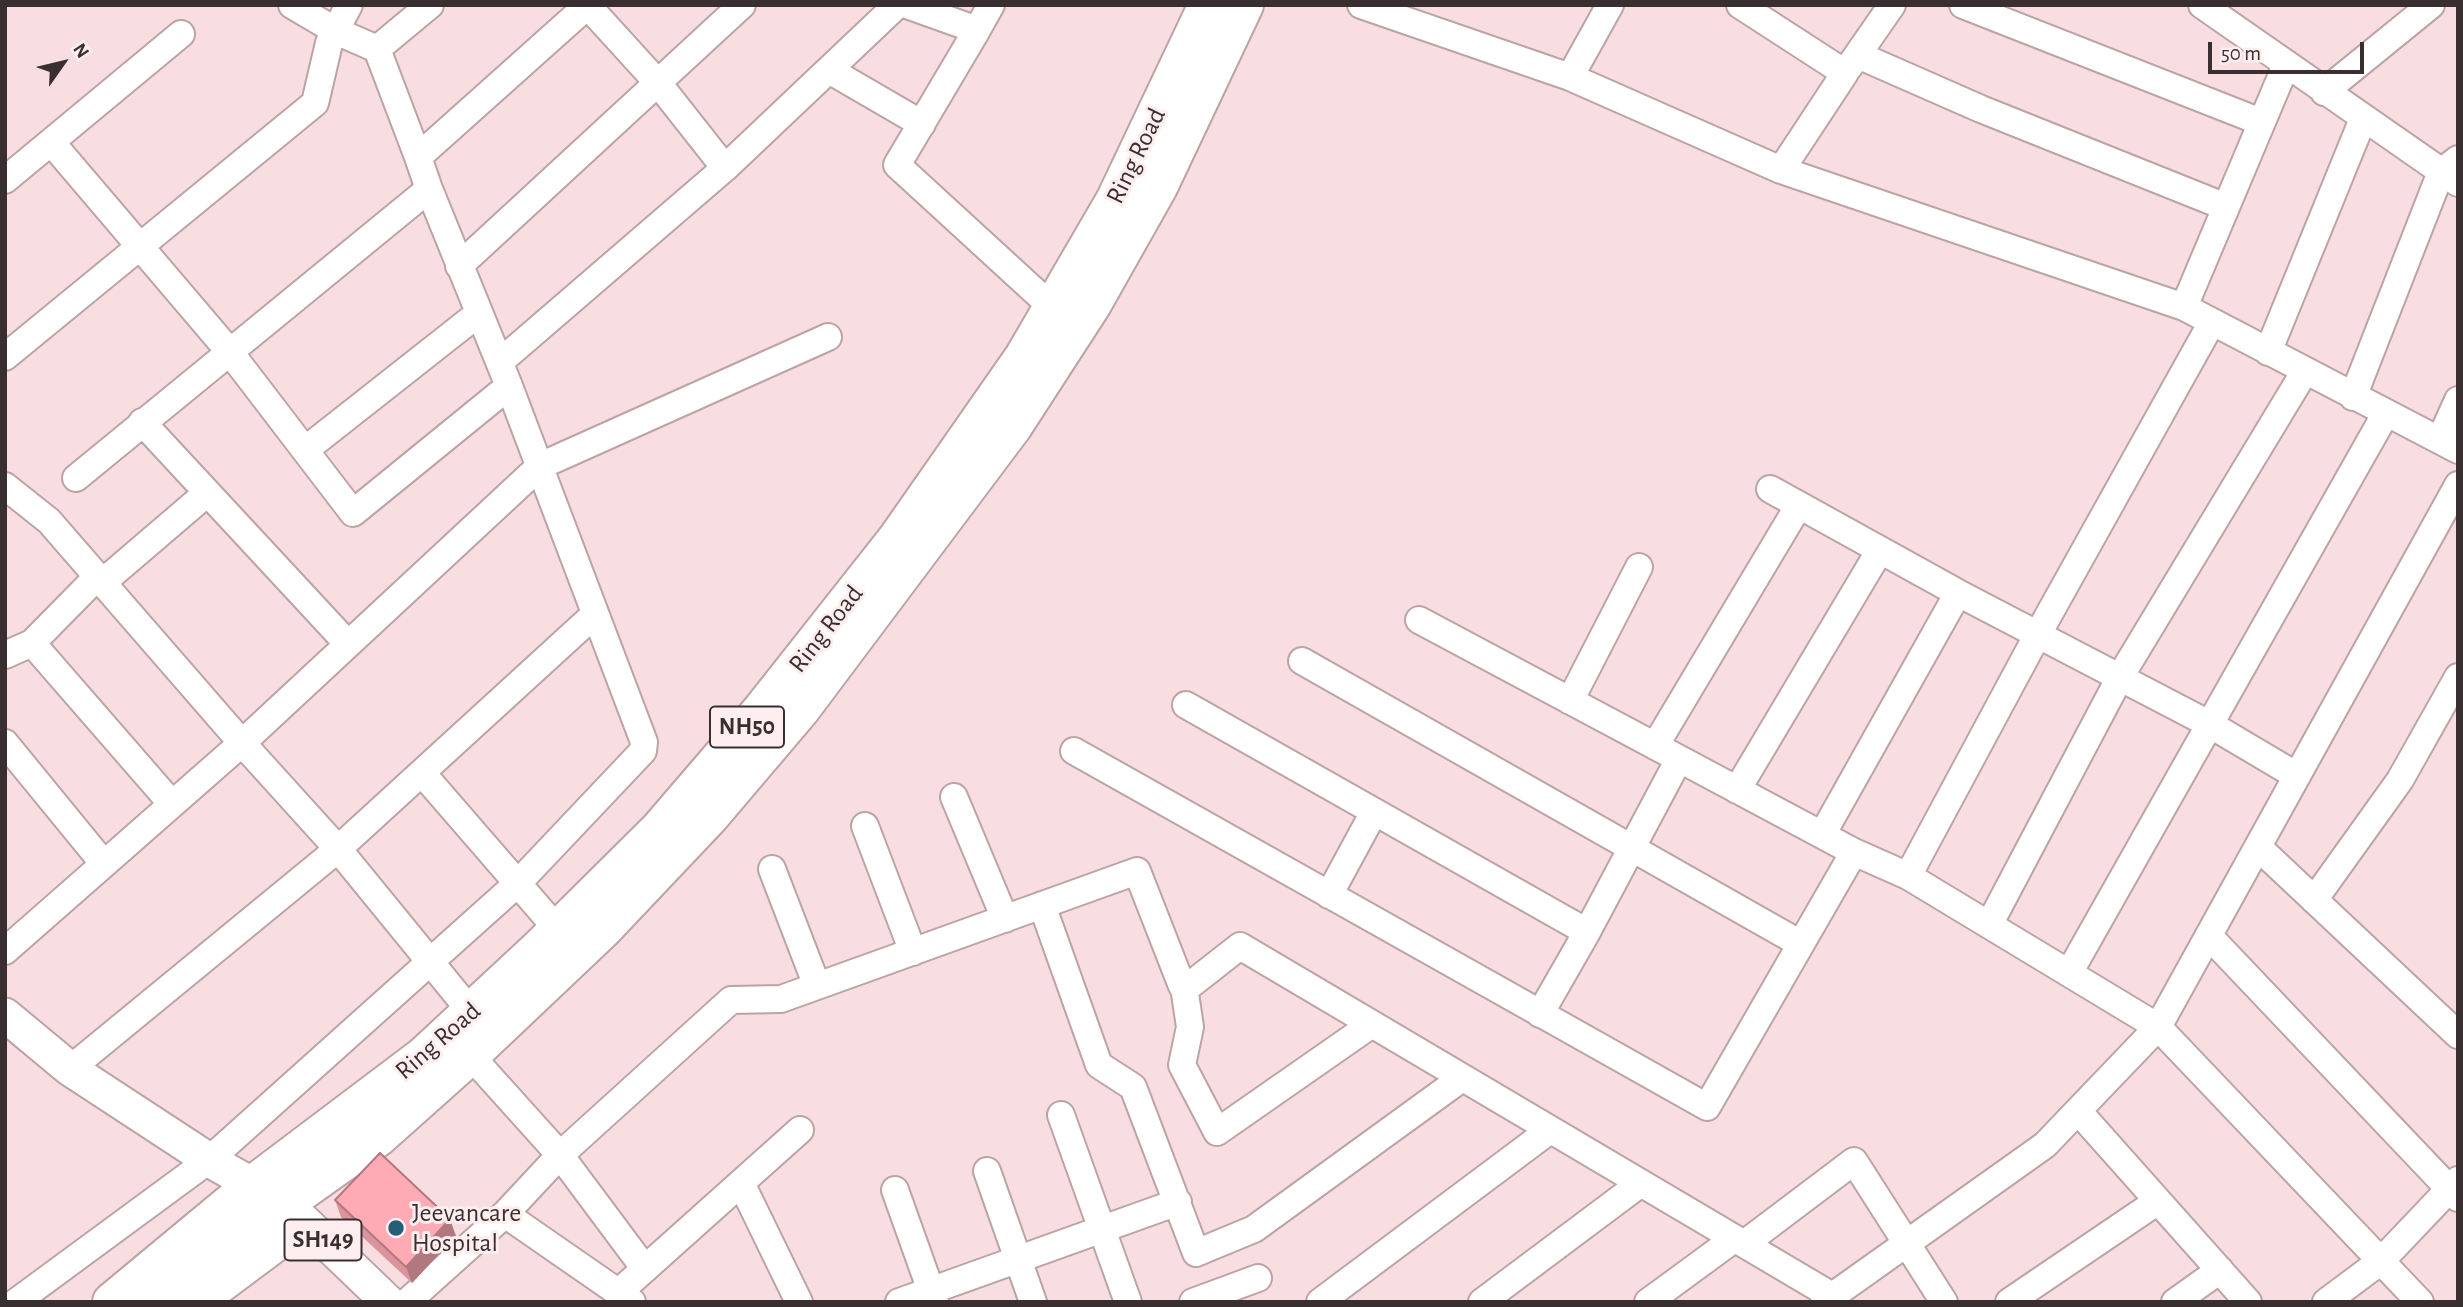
<!DOCTYPE html>
<style>
body{margin:0}
#map{position:relative;width:2463px;height:1307px;overflow:hidden;background:#f8dee0;font-family:"Alegreya Sans",sans-serif}
canvas{display:block}
.frame{position:absolute;inset:0;border:7px solid #392f30;pointer-events:none}
.north{position:absolute;left:28px;top:28px;width:70px;height:70px;-webkit-text-stroke:5px #feeeef;paint-order:stroke;rotate:56deg;font-size:19px;font-weight:700;line-height:28px;text-align:center;color:#392f30}
.north::after{content:'';display:block;margin:auto;width:24px;height:32px;background:#392f30;clip-path:polygon(50% 0,100% 100%,50% 72%,0 100%)}
.scale{position:absolute;left:2208px;top:42px;width:156px;height:32px;box-sizing:border-box;border:4px solid #392f30;border-top:0;padding-left:9px;font-size:21px;line-height:24px;white-space:nowrap;color:#392f30;-webkit-text-stroke:5px #feeeef;paint-order:stroke}
</style>
<div id="map">
<canvas width="2463" height="1307"></canvas>
<div class="frame"></div>
<div class="north">N</div>
<div class="scale">50 m</div>
</div>
<script>
const ctx = document.querySelector('canvas').getContext('2d');
ctx.lineJoin = 'round';
const toPath = rows => new Path2D(rows.map(r => 'M' + r).join(''));
function strokePath(path, color, width, dash) { ctx.strokeStyle = color; ctx.lineWidth = width; ctx.lineCap = dash ? 'butt' : 'round'; ctx.setLineDash(dash || []); ctx.stroke(path); }
function paint(path, color) { ctx.fillStyle = color; ctx.fill(path, 'evenodd'); }
function write(font, color, halo, rows, align = 'center') {
  ctx.font = font + ' "Alegreya Sans",sans-serif'; ctx.lineWidth = 6; ctx.setLineDash([]); ctx.textBaseline = 'middle'; ctx.strokeStyle = halo; ctx.fillStyle = color; for (const [text, x, y, turn = 0] of rows) {
    ctx.save(); ctx.translate(x, y); ctx.rotate((+turn || 0) * Math.PI / 180); ctx.textAlign = isNaN(turn) ? turn : align; if (halo) ctx.strokeText(text, 0, 0); ctx.fillText(text, 0, 0); ctx.restore();
  }
}
const minor = toPath([
 [292,5,336,31,377,49],
 [587,5,658,83,725,168,897,5],
 [907,5,977,30,991,5],
 [1361,5,1570,77,1781,170,2184,307,2458,450],
 [1740,5,1845,73,1781,170],
 [1963,5,2261,122],
 [2202,5,2458,183],
 [977,30,897,165,1053,308],
 [1858,55,1981,109,2226,207],
 [1849,67,1892,5],
 [829,70,922,124],
 [1570,77,1610,5],
 [2324,92,2431,5],
 [51,142,229,351,353,513,509,386,429,189],
 [418,157,377,49,430,5],
 [5,180,181,34],
 [459,266,742,5],
 [2184,307,2286,65],
 [2268,352,2363,119],
 [5,357,315,103,329,43,349,5],
 [501,361,725,168],
 [2353,397,2441,172,2458,159],
 [142,422,348,644],
 [2440,440,2458,400],
 [305,450,479,313],
 [76,478,429,189,418,157,588,5],
 [5,486,49,521,242,743,5,951],
 [1770,489,1958,593,2211,725,2297,776],
 [103,582,207,493],
 [1419,620,1854,852,1908,876,2038,634,2212,322],
 [32,643,172,804],
 [5,655,32,643,98,576],
 [1302,661,1801,944],
 [1570,701,1639,567],
 [1186,705,1587,932,1540,1014],
 [5,743,104,864],
 [1655,746,1799,505],
 [1074,751,1707,1107,1854,852],
 [422,773,558,930],
 [1737,790,1880,550],
 [954,797,1005,919],
 [865,826,913,952],
 [1822,835,1958,593],
 [2258,847,2458,1035],
 [772,869,817,986],
 [1908,876,2158,1027,2420,1302],
 [1329,895,1374,812],
 [2314,900,2400,780,2458,677],
 [1042,905,1099,1065,1133,1087,1196,1253,1254,1229,1462,1078],
 [1989,925,2120,677,2305,371],
 [1587,932,1679,759],
 [2209,936,2458,1198],
 [2069,973,2386,413],
 [1184,987,1190,1027,1182,1065,1217,1132,1372,1024],
 [472,1013,338,849,242,743,540,466,828,337],
 [470,1055,560,1155,645,1269],
 [70,1069,338,849,594,615],
 [2078,1111,2248,1302],
 [1061,1115,1128,1302],
 [987,1171,1033,1302],
 [741,1183,799,1302],
 [895,1190,935,1302],
 [505,1214,632,1302],
 [1744,1244,1854,1161,1944,1302],
 [619,1292,800,1130],
 [16,1302,209,1160,518,883,643,751,644,742,509,386],
 [205,1302,308,1225],
 [407,1302,505,1214,560,1155,731,1000,781,999,1137,871,1182,986,1189,986,1240,946,1832,1296],
 [899,1302,1178,1202],
 [1193,1302,1258,1278],
 [1320,1302,1550,1130],
 [1482,1302,1641,1183],
 [1648,1302,1734,1239],
 [1824,1302,2045,1145,2158,1027,2458,485],
 [2009,1302,2158,1201],
 [2175,1302,2220,1270],
 [2326,1302,2381,1261,2458,1180]
]);
const major = toPath([
 [5,1015,70,1069,209,1160,285,1203,388,1302]
]);
const highway = toPath([
 [112,1302,253,1185,424,1056,537,951,659,830,762,710,897,539,1024,357,1116,199,1208,5],
 [156,1302,193,1277,285,1203,378,1137,470,1055,603,929,710,816,800,710,1013,426,1092,304,1158,187,1244,5]
]);
strokePath(minor, '#bca3a5', 30);
strokePath(major, '#bca3a5', 37);
strokePath(highway, '#bca3a5', 42);
strokePath(minor, '#fff', 26);
strokePath(major, '#fff', 33);
strokePath(highway, '#fff', 38);
paint(toPath([
 [335,1200,456,1236,412,1283,341,1217]
]), '#db939c');
paint(toPath([
 [450,1219,456,1236,412,1283,406,1267]
]), '#b2787f');
const building = toPath([
 [380,1153,450,1219,406,1267,335,1200,380,1153]
]);
paint(building, '#ffabb5');
strokePath(building, '#b2787f', 2);
for (const [x, y, r, color] of [
 [396,1228,9,"#245e77"]
]) { const dot = new Path2D(); dot.arc(x, y, r, 0, 2 * Math.PI); ctx.fillStyle = color; ctx.fill(dot); strokePath(dot, '#feeeef', 2.5); }
for (const [x, y, w] of [
 [747,727,74],
 [323,1240,77]
]) { const box = new Path2D(); box.roundRect(x - w / 2, y - 20.5, w, 41, 5); ctx.fillStyle = '#feeeef'; ctx.fill(box); strokePath(box, '#392f30', 2); }
write('bold 24px', '#392f30', null, [
 ["NH50",747,727],
 ["SH149",323,1240]
]);
write('26px', '#392f30', '#feeeef', [
 ["Ring Road",1136,156,-64],
 ["Ring Road",826,629,-52],
 ["Ring Road",438,1041,-41]
]);
write('26px', '#392f30', '#feeeef', [
 ["Jeevancare",412,1213],
 ["Hospital",412,1243]
], 'left');
</script>
